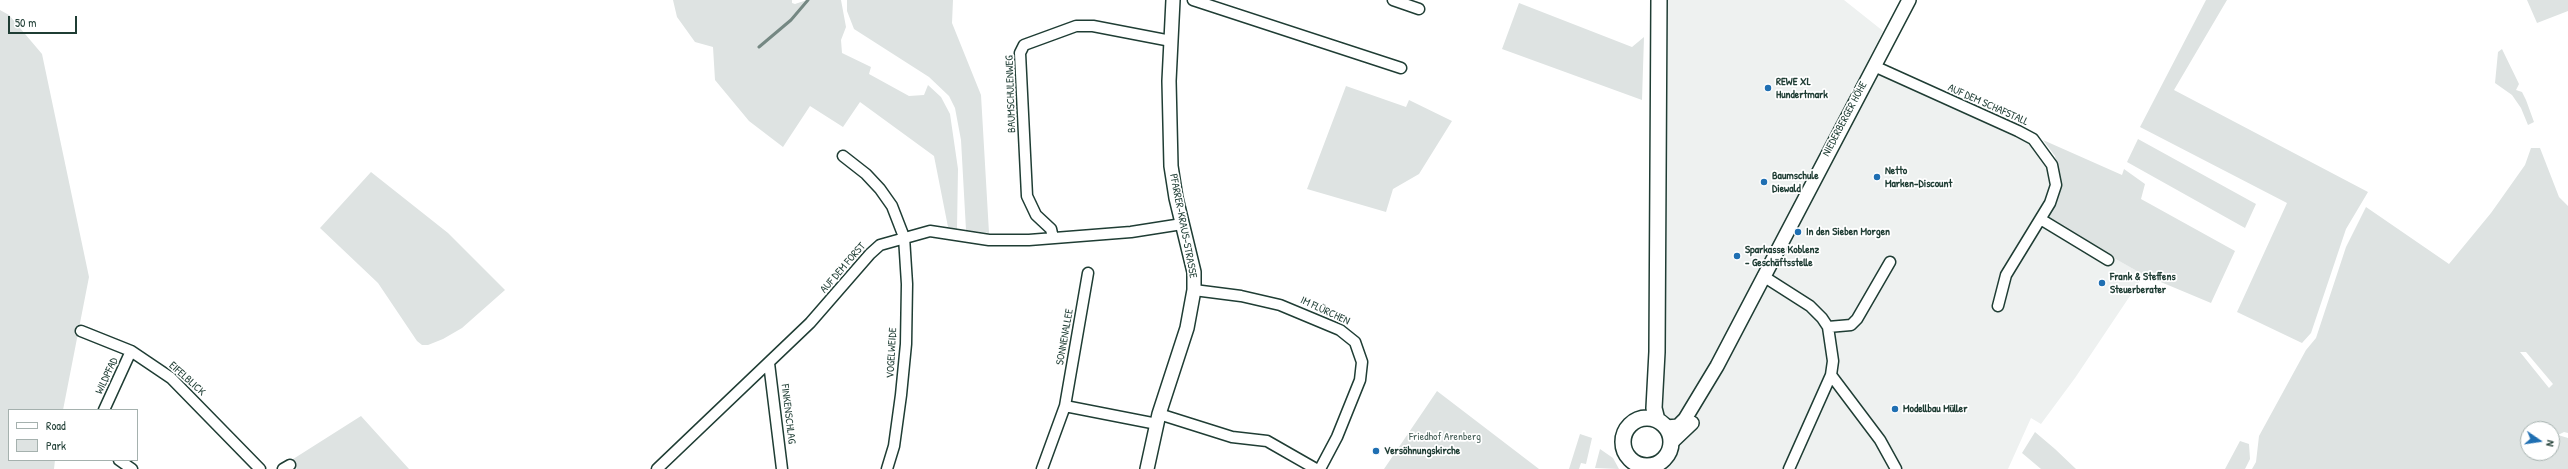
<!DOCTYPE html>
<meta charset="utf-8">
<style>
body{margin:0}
#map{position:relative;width:2568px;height:469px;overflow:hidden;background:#fff;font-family:"Patrick Hand",sans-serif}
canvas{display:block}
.legend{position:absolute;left:8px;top:409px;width:130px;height:52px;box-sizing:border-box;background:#fff;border:1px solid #a5b1ae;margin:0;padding:5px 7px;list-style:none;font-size:12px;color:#1f3d34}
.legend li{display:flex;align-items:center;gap:8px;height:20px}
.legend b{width:20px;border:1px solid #a5b1ae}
.north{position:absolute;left:2520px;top:421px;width:40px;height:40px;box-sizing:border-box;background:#fff;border:1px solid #a5b1ae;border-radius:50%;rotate:103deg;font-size:11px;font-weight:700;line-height:16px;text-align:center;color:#1f3d34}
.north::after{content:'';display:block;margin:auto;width:14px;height:18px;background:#1f6fb2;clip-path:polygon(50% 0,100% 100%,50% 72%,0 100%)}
.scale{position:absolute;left:8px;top:16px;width:69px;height:18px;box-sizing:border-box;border:2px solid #1f3d34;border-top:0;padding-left:5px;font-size:12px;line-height:14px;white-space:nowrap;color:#1f3d34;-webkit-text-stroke:3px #fff;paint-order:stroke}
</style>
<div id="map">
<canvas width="2568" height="469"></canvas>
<ul class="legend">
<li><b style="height:5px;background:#fff"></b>Road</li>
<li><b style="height:11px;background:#dee3e2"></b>Park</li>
</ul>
<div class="north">N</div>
<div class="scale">50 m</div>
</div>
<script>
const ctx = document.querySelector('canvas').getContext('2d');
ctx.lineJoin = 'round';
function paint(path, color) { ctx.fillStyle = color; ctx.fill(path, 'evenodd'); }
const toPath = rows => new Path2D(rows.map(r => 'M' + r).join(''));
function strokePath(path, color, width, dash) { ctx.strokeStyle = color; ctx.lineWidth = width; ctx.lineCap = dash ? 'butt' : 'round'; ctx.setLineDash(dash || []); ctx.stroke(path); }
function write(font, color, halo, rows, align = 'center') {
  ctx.font = font + ' "Patrick Hand",sans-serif'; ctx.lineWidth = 3.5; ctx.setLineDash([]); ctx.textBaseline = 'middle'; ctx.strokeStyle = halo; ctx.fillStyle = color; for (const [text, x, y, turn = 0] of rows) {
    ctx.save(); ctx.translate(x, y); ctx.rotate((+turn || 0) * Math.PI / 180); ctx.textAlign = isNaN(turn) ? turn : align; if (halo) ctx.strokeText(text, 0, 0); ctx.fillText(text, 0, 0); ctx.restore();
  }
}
paint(toPath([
 [1668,0,1844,0,1883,31,1865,67,2030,144,2044,157,2049,173,2050,190,2040,216,2144,275,2075,378,2041,424,2031,418,2008,469,1664,469,1676,454,1674,431,1658,415]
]), '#eef1f0');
paint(toPath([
 [673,0,792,0,792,3,795,4,807,0,841,0,846,27,841,40,842,53,871,67,869,74,909,96,924,95,928,85,941,97,950,114,958,169,957,229,948,227,934,156,860,102,843,127,810,106,783,147,749,121,715,80,713,47,695,42,677,17],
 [847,0,953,0,952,23,981,95,989,233,966,230,961,140,955,108,949,96,929,77,854,29,847,11],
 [2206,0,2227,0,2174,90,2368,192,2346,229,2311,333,2302,343,2237,312,2287,203,2140,127],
 [2527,0,2568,0,2568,11,2537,23],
 [1519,3,1632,47,1644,37,1642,100,1502,49],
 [0,10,9,15,42,54,89,277,63,410,9,410,9,460,55,460,54,469,0,469],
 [2502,49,2519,84,2516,90,2522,92,2526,100,2534,122,2528,125,2521,108,2512,95,2495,83,2498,52],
 [1346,86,1406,107,1409,100,1452,121,1419,174,1393,189,1386,212,1307,189],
 [2138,139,2256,204,2245,228,2127,162],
 [2043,140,2122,175,2124,169,2145,184,2141,199,2235,251,2211,303,2144,275,2050,222,2048,218,2058,196,2059,175,2055,156],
 [2531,148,2540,148,2559,197,2568,206,2568,433,2564,432,2558,435,2568,438,2568,469,2252,469,2256,462,2259,436,2306,350,2316,338,2346,247,2366,207,2449,264,2491,213,2525,165],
 [2520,352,2526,352,2553,384,2549,388],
 [2528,429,2552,429,2552,453,2528,453],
 [371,172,448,233,505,290,462,328,443,339,428,345,422,345,417,341,378,283,320,228],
 [1437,391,1539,469,1384,469],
 [361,416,409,469,297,469,290,461],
 [2035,432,2055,449,2076,469,2041,469,2022,453],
 [1580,434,1592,438,1586,464,1581,463,1579,469,1569,469],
 [2240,441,2249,444,2250,459,2245,469,2225,469],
 [1600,449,1613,458,1619,469,1595,468]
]), '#dee3e2');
strokePath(toPath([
 [759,47,791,20,808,0]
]), '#758883', 3);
const minor = toPath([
 [1193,0,1401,68],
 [1393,0,1419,9],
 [1874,66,2018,131,2033,139,2052,165,2056,185,2050,203,2006,275,1998,306],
 [843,156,866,174,880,189,892,206,904,237,907,284,906,344,901,395,894,446,887,469],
 [2042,220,2108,260],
 [1053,238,1051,229,1036,215,1027,196,1020,53,1024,45,1076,26,1093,26,1171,41],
 [1088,273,1065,406,1157,424],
 [1763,276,1810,306,1822,318,1828,327,1833,361,1831,375,1789,469],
 [1194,290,1241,296,1280,305,1340,330,1355,342,1362,362,1360,380,1337,437,1320,469],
 [1828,327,1851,325,1857,319,1890,262],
 [81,331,131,351,171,378,260,469],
 [769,363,782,469],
 [1831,375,1880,440,1896,469],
 [104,410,131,351],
 [1159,414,1232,437,1267,441,1316,469],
 [119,460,132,469],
 [283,469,290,465],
 [657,469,810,323,870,254,880,245,930,231,989,240,1029,240,1131,232,1182,224],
 [1042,469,1065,406]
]);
const tertiary = toPath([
 [1667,427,1678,426,1685,419,1717,366,1909,0],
 [1672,442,1692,423],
 [1147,469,1159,414,1187,328,1194,290,1194,272,1176,198,1171,166,1169,81,1173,0]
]);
const secondary = toPath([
 '1623 442a24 24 0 1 1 48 0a24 24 0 1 1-48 0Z',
 [1657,420,1654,408,1657,352,1659,0]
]);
strokePath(minor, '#1f3d34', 13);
strokePath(tertiary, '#1f3d34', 16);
strokePath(secondary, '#1f3d34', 18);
strokePath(minor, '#fff', 10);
strokePath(tertiary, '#fff', 13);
strokePath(secondary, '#fff', 15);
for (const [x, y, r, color] of [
 [1768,88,4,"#1f6fb2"],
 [1877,177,4,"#1f6fb2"],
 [1764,182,4,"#1f6fb2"],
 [1798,232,4,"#1f6fb2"],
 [1737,256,4,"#1f6fb2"],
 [2102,283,4,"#1f6fb2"],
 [1895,409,4,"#1f6fb2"],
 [1376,451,4,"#1f6fb2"]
]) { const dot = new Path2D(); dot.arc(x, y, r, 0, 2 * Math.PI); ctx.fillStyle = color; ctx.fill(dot); strokePath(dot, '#fff', 1.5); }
write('bold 11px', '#1f3d34', '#fff', [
 ["REWE XL",1776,82],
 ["Hundertmark",1776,95],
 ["Netto",1885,171],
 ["Marken-Discount",1885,184],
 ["Baumschule",1772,176],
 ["Diewald",1772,189],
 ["In den Sieben Morgen",1806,232],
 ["Sparkasse Koblenz",1745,250],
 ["- Geschäftsstelle",1745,263],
 ["Frank & Steffens",2110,277],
 ["Steuerberater",2110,290],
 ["Modellbau Müller",1903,409],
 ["Versöhnungskirche",1384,451]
], 'left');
write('11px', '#1f3d34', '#fff', [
 ["BAUMSCHULENWEG",1011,94,-92],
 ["AUF DEM SCHAFSTALL",1988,105,24],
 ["NIEDERBERGER HÖHE",1845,119,-62],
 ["PFARRER-KRAUS-STRASSE",1183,226,79],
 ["AUF DEM FORST",843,268,-49],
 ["IM FLÜRCHEN",1325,311,25],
 ["SONNENALLEE",1065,337,-80],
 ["VOGELWEIDE",892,353,-87],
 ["WILDPFAD",107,376,-65],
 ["EIFELBLICK",187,379,42],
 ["FINKENSCHLAG",788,414,83]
]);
write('11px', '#455e57', '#fff', [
 ["Friedhof Arenberg",1445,437]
]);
</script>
